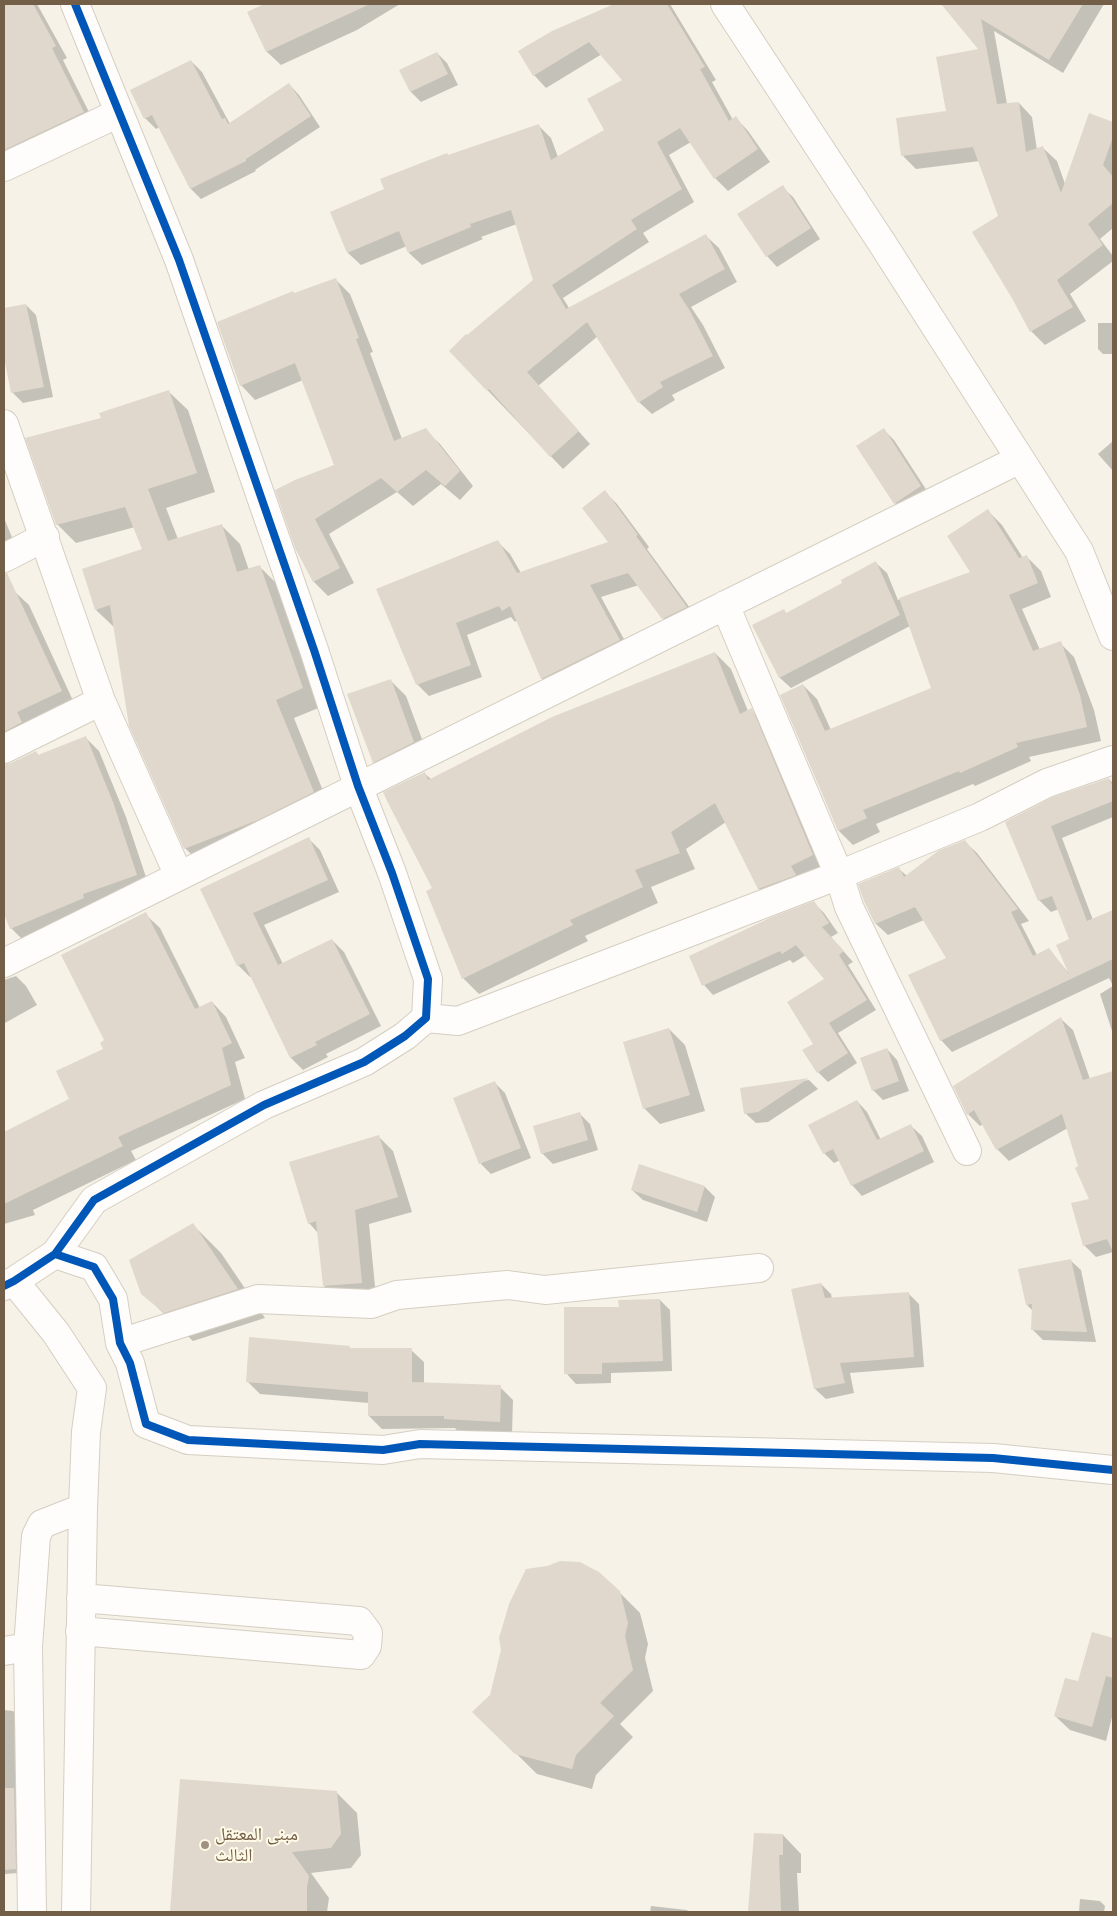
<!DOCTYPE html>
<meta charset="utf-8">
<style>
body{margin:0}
#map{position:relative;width:1117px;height:1916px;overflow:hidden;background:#f6f2e7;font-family:"Varela Round",sans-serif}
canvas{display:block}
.frame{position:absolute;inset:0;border:5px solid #735f48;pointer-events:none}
</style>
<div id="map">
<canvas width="1117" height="1916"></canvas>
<div class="frame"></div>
</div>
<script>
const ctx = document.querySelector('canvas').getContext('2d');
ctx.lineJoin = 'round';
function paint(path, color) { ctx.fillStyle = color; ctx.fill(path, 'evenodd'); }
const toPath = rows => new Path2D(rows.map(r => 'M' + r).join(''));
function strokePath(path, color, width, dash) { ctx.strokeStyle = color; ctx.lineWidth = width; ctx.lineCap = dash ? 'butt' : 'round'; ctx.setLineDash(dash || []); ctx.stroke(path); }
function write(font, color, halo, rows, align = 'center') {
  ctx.font = font + ' "Varela Round","Noto Naskh Arabic",sans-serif'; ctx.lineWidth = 4; ctx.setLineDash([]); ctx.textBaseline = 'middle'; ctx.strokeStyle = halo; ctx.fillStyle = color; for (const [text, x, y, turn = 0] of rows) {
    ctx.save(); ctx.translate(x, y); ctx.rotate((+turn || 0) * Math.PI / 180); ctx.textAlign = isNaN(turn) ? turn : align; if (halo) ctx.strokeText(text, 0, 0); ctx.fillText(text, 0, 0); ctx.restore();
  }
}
paint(toPath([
 [4,4,37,4,67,58,63,60,95,124,4,164,4,90,13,85,6,48,4,49],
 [267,4,400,4,357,30,281,65,267,52,248,12],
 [618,4,670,4,716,80,712,82,733,120,736,118,748,131,770,162,728,191,715,178,691,142,669,155,694,202,643,233,649,242,563,298,569,308,706,236,719,248,737,282,691,307,703,325,725,368,672,395,675,400,652,414,639,402,598,336,538,386,590,444,563,469,450,351,535,280,517,224,481,237,483,239,422,265,409,253,407,246,361,265,348,253,331,212,386,190,448,156,538,125,551,138,558,157,606,131,624,81,602,54,546,88,534,75,552,32],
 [946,4,1040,4,1044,9,1047,4,1104,4,1063,73,994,31,1007,104,1019,103,1032,117,1037,150,1043,148,1057,161,1065,184,1090,115,1113,123,1113,228,1100,239,1113,256,1113,261,1070,294,1086,321,1045,345,1031,331,1014,300,1000,216,980,161,916,169,903,156,948,112,981,50,944,6],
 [437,53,447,63,458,85,421,102,411,92,401,71],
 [191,61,202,72,230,124,289,84,299,95,320,127,255,170,256,171,201,199,191,189,160,127,156,129,145,118],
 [782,187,793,197,820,239,777,267,767,256],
 [336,280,350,294,373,352,370,353,402,439,425,430,440,444,473,486,460,500,441,484,413,506,397,492,329,534,354,583,328,596,314,582,296,548,336,466,303,380,255,400,241,385,295,295],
 [26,305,36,315,53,397,23,403,13,393,4,351,4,309],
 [1098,323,1113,323,1113,354,1103,354,1098,349],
 [169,392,188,410,215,492,166,508,178,539,221,525,240,544,249,570,259,566,278,585,321,707,294,718,331,811,204,867,185,848,115,628,96,610,144,550,135,527,76,543,57,524,103,419],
 [884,430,894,440,931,497,905,513,895,503],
 [1113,441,1113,471,1098,454],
 [605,492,617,504,649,547,647,549,698,619,675,630,663,618,639,585,601,597,631,652,554,691,542,679,517,620,515,622,511,617,467,635,482,677,429,696,417,684,498,542,510,554,521,573,610,543],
 [988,511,1002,525,1023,558,1027,557,1041,571,1051,597,1022,609,1040,650,1060,643,1074,657,1094,710,1101,741,1029,757,1031,761,975,786,973,784,876,824,880,832,853,845,839,831,803,685,817,699,831,730,933,689,910,626,791,688,780,678,754,626,784,611,787,614,844,583,876,563,887,573,898,600,972,573],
 [4,518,18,552,4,562],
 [15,592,29,605,75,705,4,756,4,596],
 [715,653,731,669,748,711,751,710,767,726,829,871,775,905,759,889,726,822,686,849,695,869,651,887,658,903,585,936,588,941,479,994,463,978,434,888,424,773,431,779],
 [390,680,406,696,429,758,389,778,374,762],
 [85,737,99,751,126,817,150,889,25,942,11,928,4,910,4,766,11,764,36,752,39,756],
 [1109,779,1113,783,1113,817,1062,838,1093,920,1113,911,1113,1034,1100,994,1113,986,1109,978,952,1052,941,1040,948,958,924,920,888,935,876,924,865,901,899,869,907,876,965,842,977,853,1029,921,1021,924,1037,955,1049,950,1068,972,1071,939,1059,909,1051,912,1039,900,1007,822],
 [308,838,320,850,339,892,264,925,283,964,332,940,344,952,381,1026,326,1054,328,1057,303,1070,291,1058,252,976,250,977,238,965,201,889],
 [814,903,824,913,838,933,831,937,853,962,848,965,876,1010,838,1033,857,1063,828,1082,818,1072,815,1044,826,979,806,955,793,963,790,960,713,995,704,985],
 [145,914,160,928,200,1008,212,1002,226,1017,245,1058,235,1062,245,1099,131,1151,136,1160,33,1210,35,1215,4,1224,4,1131,5,1133,71,1100,105,1049],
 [16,976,26,986,37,1005,5,1023,4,1022,4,980],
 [1061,1019,1073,1030,1090,1079,1111,1119,1113,1118,1113,1252,1096,1257,1084,1245,1091,1200,1068,1128,1009,1161,997,1149,983,1124,980,1126,968,1114],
 [669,1029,685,1045,705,1111,660,1124,645,1109,624,1043],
 [887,1049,897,1060,909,1091,883,1100,873,1090],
 [809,1080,818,1089,768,1122,756,1123,745,1113,741,1089],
 [495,1083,505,1093,531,1158,491,1174,481,1164,455,1098],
 [857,1101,867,1112,881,1140,911,1126,922,1136,934,1162,862,1196,852,1185,840,1160,834,1163,824,1153],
 [579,1113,590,1124,598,1150,553,1164,542,1153],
 [379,1137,393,1151,412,1212,369,1224,376,1297,339,1300,324,1286,318,1233,309,1223],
 [705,1187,715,1197,707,1222,643,1200,632,1190],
 [192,1224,221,1253,265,1318,193,1341,172,1322,143,1293],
 [1070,1260,1081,1270,1096,1342,1043,1340,1032,1329,1033,1311,1027,1305],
 [821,1284,831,1294,832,1299,909,1294,919,1304,924,1367,850,1373,854,1393,826,1399,815,1389,792,1290],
 [660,1300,670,1310,672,1371,611,1373,611,1383,576,1384,566,1373,620,1309],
 [349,1347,352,1350,411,1350,424,1362,424,1384,500,1387,513,1400,512,1434,458,1432,455,1428,382,1429,369,1416,369,1403,260,1394,247,1381],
 [619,1592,640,1613,648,1644,645,1658,653,1691,620,1724,633,1737,596,1775,592,1789,537,1774,474,1712],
 [1093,1634,1113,1639,1113,1713,1106,1741,1070,1730,1055,1716,1079,1683],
 [4,1710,13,1711,18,1716,20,1873,4,1874],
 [182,1781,336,1792,357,1813,361,1855,351,1868,311,1873,329,1898,327,1912,171,1912],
 [755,1834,783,1835,801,1854,801,1873,797,1873,799,1912,750,1912],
 [1080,1899,1100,1901,1105,1906,1104,1912,1079,1912],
 [651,1906,687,1910,689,1912,650,1912]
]), '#0003');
paint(toPath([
 [4,4,33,4,56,46,52,48,84,112,4,150],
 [264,4,370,4,266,52,247,12],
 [614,4,667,4,705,67,700,69,729,121,736,116,758,149,714,179,680,128,657,142,682,189,631,220,637,229,552,285,566,309,706,234,725,269,679,294,690,311,713,356,660,382,663,387,638,403,587,322,527,372,579,431,550,457,489,389,487,391,449,351,466,334,467,335,533,280,511,210,470,224,471,227,408,253,399,231,347,253,330,212,384,189,380,179,447,153,448,155,539,124,551,160,604,130,587,99,622,80,589,42,533,76,518,51,552,31],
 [941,4,1083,4,1049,60,981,19,997,104,1019,102,1026,152,1043,146,1061,193,1089,113,1113,122,1113,137,1103,165,1113,177,1113,203,1088,224,1103,245,1057,280,1073,307,1030,332,1013,300,972,232,998,216,973,147,901,156,896,118,946,111,936,57,978,49],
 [437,52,448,74,410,92,399,70],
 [191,60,222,119,225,118,228,124,289,83,311,116,246,159,246,161,190,189,152,115,144,119,130,90],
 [783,185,811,228,766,257,737,214],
 [336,278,359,338,356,339,394,441,426,428,460,471,445,486,426,470,397,492,381,478,315,519,340,568,313,582,295,548,275,490,295,480,334,465,295,363,240,386,217,322,293,291,294,293],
 [26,304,44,387,11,393,4,357,4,308],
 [169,390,197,473,148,489,168,541,222,524,237,572,260,565,303,688,276,700,314,792,258,820,184,849,129,726,110,605,95,610,82,569,142,549,125,507,56,525,25,438,101,418,99,413],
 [884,428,921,486,894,504,856,446],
 [605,490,638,535,636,536,687,607,662,619,628,573,590,585,620,640,541,679,510,606,502,611,499,606,456,623,471,665,416,685,376,589,498,540,517,573,608,542,582,508],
 [988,509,1019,558,1027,555,1038,583,1009,595,1033,651,1061,641,1080,695,1087,727,1016,743,1018,747,960,773,959,771,863,810,867,818,838,831,780,695,803,684,825,731,931,688,899,598,970,572,947,536],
 [876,561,900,615,779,678,752,625,784,609,786,613,842,583,841,580],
 [7,573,62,691,17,712,22,722,4,732,4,574],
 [715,652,740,714,752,708,813,855,791,866,796,875,758,889,715,803,671,832,680,853,635,870,643,887,570,920,573,925,462,979,426,891,432,888,388,803,383,792,425,772,428,780,552,717],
 [391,679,414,742,373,763,347,694],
 [86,736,113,802,137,875,83,894,84,898,10,929,4,914,4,765,11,763,36,751,38,755],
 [1109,778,1113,787,1113,801,1051,826,1087,921,1113,910,1113,959,940,1041,908,975,946,958,915,907,875,924,864,901,858,884,899,867,904,877,938,851,965,840,1018,909,1011,912,1033,956,1049,948,1069,974,1056,945,1069,939,1052,896,1038,901,1005,822,1053,797],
 [309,837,328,880,253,913,278,965,332,939,370,1014,315,1042,317,1045,290,1058,244,963,237,966,200,889],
 [814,901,829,923,822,927,844,951,839,955,867,1000,829,1023,848,1053,817,1073,802,1050,813,1044,787,1002,824,979,796,945,782,954,780,951,702,986,689,956,772,917],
 [146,912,195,1009,212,1001,232,1043,222,1048,231,1085,118,1137,123,1146,4,1204,4,1132,69,1099,56,1071,103,1049,100,1043,104,1040,61,955],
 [1061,1017,1083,1080,1113,1071,1113,1252,1107,1239,1083,1246,1071,1203,1089,1199,1075,1168,1078,1166,1062,1114,996,1150,974,1110,967,1115,953,1086],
 [669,1028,690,1095,643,1109,623,1042],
 [887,1048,899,1081,872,1091,860,1058],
 [809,1078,758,1112,744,1114,740,1088],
 [495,1081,521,1148,479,1164,453,1098],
 [857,1100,877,1140,911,1124,924,1151,851,1186,833,1149,823,1154,808,1125],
 [580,1112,588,1140,541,1154,533,1126],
 [379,1135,398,1197,355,1210,362,1283,323,1286,316,1221,308,1224,289,1162],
 [639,1164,705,1186,697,1212,631,1190],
 [193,1223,238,1289,164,1313,141,1294,129,1260],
 [1071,1259,1087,1332,1031,1330,1032,1304,1026,1305,1018,1269],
 [821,1283,825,1298,909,1292,914,1357,840,1363,845,1383,814,1389,791,1289],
 [660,1299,663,1361,602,1363,602,1374,564,1374,564,1307,619,1307,618,1300],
 [249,1337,350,1346,349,1348,412,1348,412,1382,501,1385,500,1422,444,1419,444,1416,368,1416,368,1392,246,1382],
 [560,1561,580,1562,599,1572,620,1591,628,1623,625,1636,633,1670,600,1703,614,1716,576,1755,572,1769,515,1754,472,1712,490,1695,501,1650,499,1638,509,1604,526,1569,547,1566],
 [1092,1632,1113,1638,1113,1678,1106,1676,1092,1727,1054,1716,1065,1678,1078,1681],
 [180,1779,337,1791,341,1834,331,1848,292,1852,309,1876,307,1887,307,1912,170,1912],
 [4,1788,14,1788,16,1869,4,1870],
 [754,1833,783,1834,783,1855,779,1855,781,1912,748,1912]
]), '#e0d8cc');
const minor = toPath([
 [725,4,882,243,1079,551,1113,636],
 [4,167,119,113],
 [4,424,101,701,179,876],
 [4,558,45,537],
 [725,605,839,875,849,907,967,1151],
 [4,749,101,701],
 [4,963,1020,459],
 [426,1018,458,1021,839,875,980,817,1047,783,1113,760],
 [55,1254,94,1267,113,1299,120,1343,130,1363,146,1424,188,1440,383,1450,420,1444,993,1458,1113,1470],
 [14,1281,56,1333,92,1388,86,1432,83,1508,76,1912],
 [4,1286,14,1281,55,1254,94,1200,264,1105,364,1062,405,1036,426,1018,428,979,392,873,358,786,314,650,179,260,75,4],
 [120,1343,258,1299,371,1304,397,1295,508,1285,545,1290,759,1268],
 [80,1631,361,1655,367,1646,368,1633,359,1621,81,1598],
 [4,1651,28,1647],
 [32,1912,28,1647,36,1536,42,1524,83,1508]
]);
strokePath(minor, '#d5cec2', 30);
strokePath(minor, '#fefdfb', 28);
strokePath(toPath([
 [55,1254,94,1267,113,1299,120,1343,130,1363,146,1424,188,1440,383,1450,420,1444,993,1458,1113,1470],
 [4,1286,14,1281,55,1254,94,1200,264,1105,364,1062,405,1036,426,1018,428,979,392,873,358,786,314,650,179,260,75,4]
]), '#0057b8', 8);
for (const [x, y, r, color] of [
 [205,1845,5,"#a19280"]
]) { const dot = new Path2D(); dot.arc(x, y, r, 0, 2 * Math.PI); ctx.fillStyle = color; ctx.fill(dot); strokePath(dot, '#fffae7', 2); }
write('18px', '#735f48', '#fffae7', [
 ["مبنى المعتقل",215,1835],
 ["الثالث",215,1856]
], 'left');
</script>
